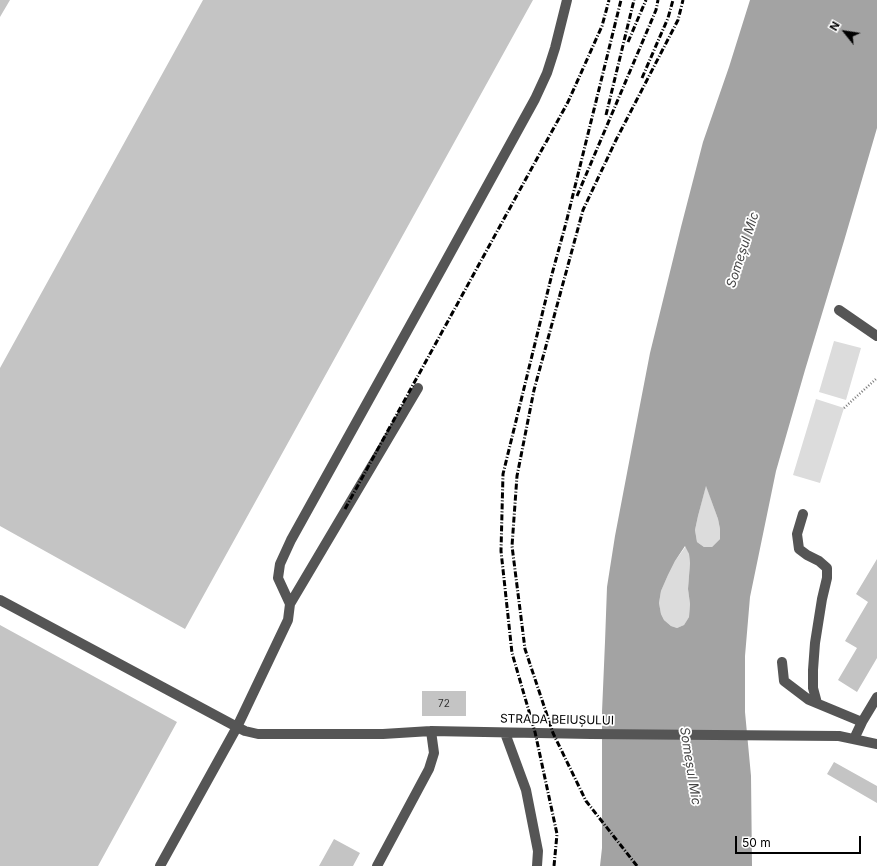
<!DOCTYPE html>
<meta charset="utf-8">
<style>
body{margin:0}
#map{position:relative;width:877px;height:866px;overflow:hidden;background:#fff;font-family:Inter,sans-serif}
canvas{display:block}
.north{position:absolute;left:825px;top:12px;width:40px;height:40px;-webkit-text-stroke:3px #fff;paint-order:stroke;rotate:300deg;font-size:11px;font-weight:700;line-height:16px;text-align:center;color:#000}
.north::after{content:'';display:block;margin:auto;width:14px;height:18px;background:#000;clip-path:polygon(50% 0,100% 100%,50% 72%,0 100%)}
.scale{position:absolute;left:735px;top:836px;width:126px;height:18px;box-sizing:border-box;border:2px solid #000;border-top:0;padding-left:5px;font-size:12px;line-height:14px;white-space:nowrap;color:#000;-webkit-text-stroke:3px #fff;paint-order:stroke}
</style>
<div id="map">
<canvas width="877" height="866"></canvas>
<div class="north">N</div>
<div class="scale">50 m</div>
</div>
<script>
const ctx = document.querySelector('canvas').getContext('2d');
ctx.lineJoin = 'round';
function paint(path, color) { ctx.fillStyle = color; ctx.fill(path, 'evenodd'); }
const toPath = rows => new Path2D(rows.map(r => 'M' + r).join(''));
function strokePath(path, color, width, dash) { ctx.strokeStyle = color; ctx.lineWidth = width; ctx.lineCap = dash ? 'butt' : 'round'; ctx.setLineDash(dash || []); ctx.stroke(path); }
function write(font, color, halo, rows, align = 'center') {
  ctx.font = font + ' Inter,sans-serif'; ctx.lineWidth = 3.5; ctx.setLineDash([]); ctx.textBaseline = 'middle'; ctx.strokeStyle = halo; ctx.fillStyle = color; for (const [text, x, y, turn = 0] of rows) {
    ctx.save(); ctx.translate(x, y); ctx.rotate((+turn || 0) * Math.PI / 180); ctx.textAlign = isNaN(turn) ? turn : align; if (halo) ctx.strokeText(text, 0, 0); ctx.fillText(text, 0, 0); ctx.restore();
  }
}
paint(toPath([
 [834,341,861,348,846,400,819,392],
 [816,399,844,408,820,483,793,475],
 [706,485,718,519,720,529,720,539,712,547,704,547,697,542,695,530,698,516],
 [686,546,689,554,690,563,688,589,690,604,689,617,684,625,677,628,671,626,664,620,661,614,659,603,661,591,668,575,675,561]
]), '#dcdcdc');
paint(toPath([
 [750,0,877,0,877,128,844,241,805,370,776,471,750,597,745,656,745,712,751,776,752,866,600,866,602,848,602,712,605,642,607,587,615,536,639,410,650,353,681,227,703,142,729,67],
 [706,486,718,519,720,529,720,539,712,547,704,547,697,542,695,530,698,516],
 [685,546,689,554,690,563,688,589,690,604,689,617,684,625,677,628,671,626,664,620,661,614,659,603,661,591,668,575,675,561]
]), '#a3a3a3');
paint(toPath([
 [0,0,10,0,0,17],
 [203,0,533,0,185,629,0,526,0,368],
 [877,559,877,658,857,692,838,680,857,648,845,641,868,602,856,594],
 [0,625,177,722,98,866,0,866],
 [422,691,466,691,466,716,422,716],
 [834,762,877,786,877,803,827,774],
 [334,839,360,853,353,866,319,866]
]), '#c4c4c4');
strokePath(toPath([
 [844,408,877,378]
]), '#777', 2.5, [1, 2]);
strokePath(toPath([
 [839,310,877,336],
 [803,514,797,534,799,549,807,555,819,561,827,568,827,578,822,599,815,643,813,670,813,688,817,703],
 [0,600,237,727,245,731,258,734,383,734,431,731,591,734,839,736,877,744],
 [290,604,418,388],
 [782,662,784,681,809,700,862,722],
 [505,733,526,790,538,851,537,866],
 [854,739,862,722,877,697],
 [160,866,237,727,288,620,290,604,278,578,280,564,291,540,442,268,535,99,547,73,555,48,567,0],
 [377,866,429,769,434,753,431,731]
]), '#555', 10);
strokePath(toPath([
 [628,42,646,0],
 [642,78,668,18,673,0],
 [606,115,634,0],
 [577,196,656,10,658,0],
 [345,509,568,102,602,26,609,0],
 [554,866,557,834,535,732,512,653,501,551,503,474,552,274,566,223,621,0],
 [637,866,586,801,553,733,525,649,512,546,517,476,534,390,583,210,616,140,678,20,683,0]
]), '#000', 3, [6, 2, 1, 2]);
write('10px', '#313131', null, [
 ["72",444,704]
]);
write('12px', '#000', '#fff', [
 ["STRADA BEIUȘULUI",557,720,1]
]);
write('italic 13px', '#444', '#fff', [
 ["Someșul Mic",743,250,-72],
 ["Someșul Mic",690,766,81]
]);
</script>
